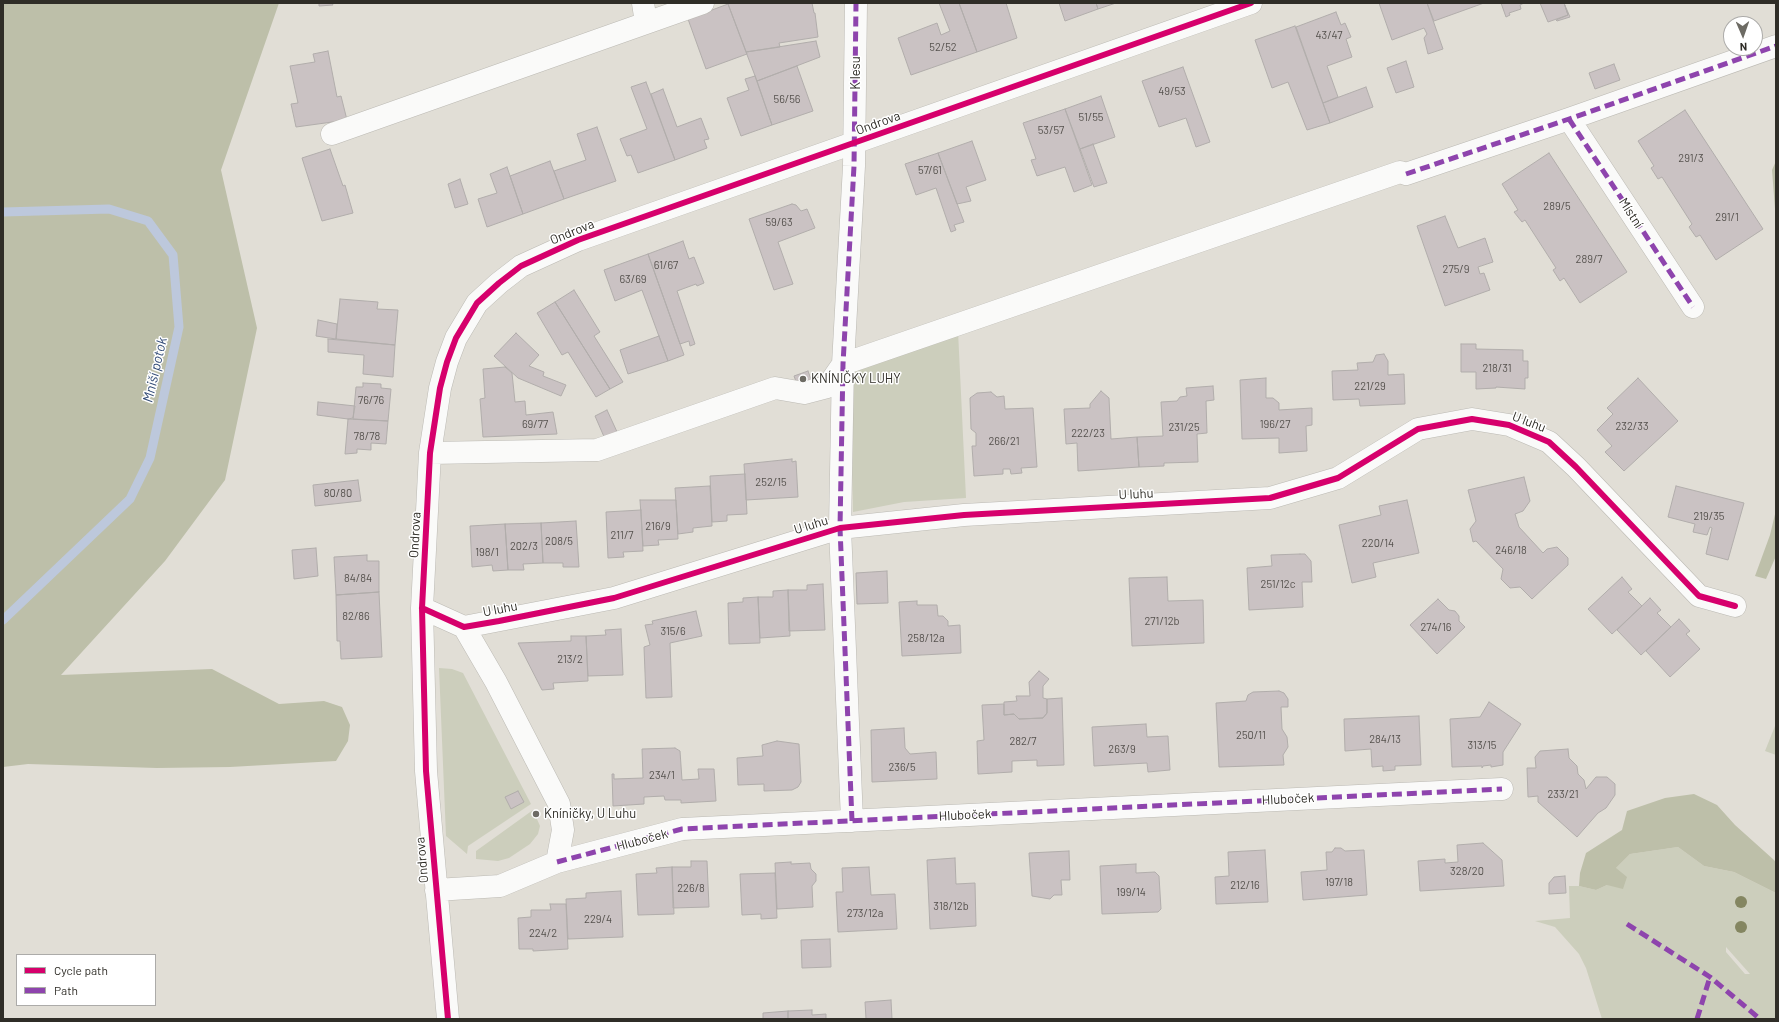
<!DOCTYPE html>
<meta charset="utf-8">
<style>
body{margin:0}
#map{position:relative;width:1779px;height:1022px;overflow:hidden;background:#e1ded6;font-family:Barlow,sans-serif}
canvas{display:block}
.frame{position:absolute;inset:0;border:4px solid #2f2d27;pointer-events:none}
.legend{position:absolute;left:16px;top:954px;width:140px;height:52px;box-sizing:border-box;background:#fff;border:1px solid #acaba9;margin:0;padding:5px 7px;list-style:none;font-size:12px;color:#2f2d27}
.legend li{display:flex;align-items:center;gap:8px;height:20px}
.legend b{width:20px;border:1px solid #acaba9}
.north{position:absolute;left:1723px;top:16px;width:40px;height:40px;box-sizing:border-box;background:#fff;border:1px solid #acaba9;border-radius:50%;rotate:178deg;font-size:11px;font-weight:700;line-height:16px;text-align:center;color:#2f2d27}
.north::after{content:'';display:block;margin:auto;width:14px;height:18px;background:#6d6b64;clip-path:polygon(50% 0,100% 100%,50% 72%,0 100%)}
</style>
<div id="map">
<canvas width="1779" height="1022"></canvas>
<div class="frame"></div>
<ul class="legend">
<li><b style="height:5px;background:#d6006c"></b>Cycle path</li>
<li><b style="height:5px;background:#8e44ad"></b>Path</li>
</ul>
<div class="north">N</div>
</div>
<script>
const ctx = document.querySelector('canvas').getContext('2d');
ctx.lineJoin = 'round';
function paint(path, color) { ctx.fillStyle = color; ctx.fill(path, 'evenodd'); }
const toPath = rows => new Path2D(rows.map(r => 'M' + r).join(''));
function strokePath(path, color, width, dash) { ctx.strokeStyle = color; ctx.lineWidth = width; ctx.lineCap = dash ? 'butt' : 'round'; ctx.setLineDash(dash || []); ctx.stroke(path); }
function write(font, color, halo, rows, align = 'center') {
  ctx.font = font + ' Barlow,sans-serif'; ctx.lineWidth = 3; ctx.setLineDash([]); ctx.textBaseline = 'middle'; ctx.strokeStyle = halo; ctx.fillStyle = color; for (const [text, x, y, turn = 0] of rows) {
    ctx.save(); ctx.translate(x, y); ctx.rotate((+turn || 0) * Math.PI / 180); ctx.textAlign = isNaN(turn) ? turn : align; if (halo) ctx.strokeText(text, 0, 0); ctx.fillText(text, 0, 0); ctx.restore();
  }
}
paint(toPath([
 [958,331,966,498,904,502,853,512,850,366],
 [439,668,452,669,463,673,531,804,468,846,467,854,446,836],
 [1775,726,1776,726,1776,755,1765,751],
 [533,810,540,826,538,834,530,844,509,858,498,861,476,859,476,851],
 [1678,847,1704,866,1734,872,1776,893,1776,1019,1602,1019,1586,968,1579,954,1555,927,1535,921,1570,918,1569,886,1579,886,1596,890,1607,885,1616,868,1630,854],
 [1726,947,1750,974,1745,974,1726,952]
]), '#cccebc');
paint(toPath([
 [3,3,279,3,221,170,257,328,225,480,165,561,61,675,212,669,279,704,324,701,342,707,350,725,348,741,336,761,230,767,157,768,28,764,3,767],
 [1776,161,1776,222,1772,170],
 [1776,510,1776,556,1766,579,1755,576,1770,535],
 [1694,794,1717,805,1735,825,1774,860,1776,863,1776,893,1734,872,1704,866,1678,847,1630,854,1616,868,1627,877,1623,889,1607,885,1596,890,1579,886,1580,873,1586,853,1622,830,1627,811,1665,798]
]), '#bdbfa9');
strokePath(toPath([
 [3,212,109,209,148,221,173,255,179,327,150,458,130,499,3,620]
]), '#bdc8dc', 9);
const building = toPath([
 [319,3,332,3,333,5,319,6,319,3],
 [732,3,812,3,814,13,815,13,818,37,779,43,780,47,746,52,728,4,732,3],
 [939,3,959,3,977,52,911,75,898,38,937,23,941,35,950,31,939,3],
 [959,3,1006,3,1017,38,977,52,959,3],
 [1059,3,1096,3,1098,9,1065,21,1059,3],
 [1096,3,1116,3,1098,9,1096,3],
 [1379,3,1427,3,1443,49,1428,54,1424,38,1427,34,1424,28,1392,40,1379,3],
 [1427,3,1484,3,1434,21,1427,3],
 [1501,3,1524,3,1520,5,1521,9,1509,13,1510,15,1506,17,1501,3],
 [1540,3,1564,3,1568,15,1548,22,1540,3],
 [1564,3,1570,17,1557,21,1556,20,1568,15,1564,3],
 [728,4,747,54,706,69,688,19,728,4],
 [1336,12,1341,25,1345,23,1351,37,1346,39,1352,57,1327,66,1338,97,1323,103,1296,27,1336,12],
 [1295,26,1330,123,1307,130,1288,82,1272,88,1255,40,1295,26],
 [816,41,820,57,757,81,746,52,816,41],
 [328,51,337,97,341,96,347,120,296,127,291,104,298,103,290,66,315,62,313,54,328,51],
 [1406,61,1414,87,1396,93,1387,68,1406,61],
 [1614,64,1620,80,1595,89,1589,73,1614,64],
 [797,66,813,111,772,125,757,81,797,66],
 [1183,67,1210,142,1196,147,1186,118,1159,127,1142,81,1183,67],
 [755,76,772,125,741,136,727,98,749,90,745,79,755,76],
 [646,82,675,160,638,173,631,155,627,156,620,139,647,129,631,87,646,82],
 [1366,87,1373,107,1330,123,1323,103,1366,87],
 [663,89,677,127,701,118,709,139,704,140,707,148,675,160,651,94,663,89],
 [1101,96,1115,137,1080,149,1065,109,1101,96],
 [1065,109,1092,185,1074,192,1065,167,1037,176,1031,160,1036,159,1023,123,1065,109],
 [1685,110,1763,229,1716,260,1700,235,1696,237,1689,227,1692,224,1662,177,1658,179,1651,168,1654,166,1638,141,1685,110],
 [597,127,616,181,564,199,554,171,586,160,577,134,597,127],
 [972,141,986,180,966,187,971,201,957,204,938,153,972,141],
 [1093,144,1107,183,1094,187,1080,149,1093,144],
 [330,149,343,186,345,185,353,213,322,221,302,158,330,149],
 [938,153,964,222,954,225,956,230,951,232,936,188,916,195,905,164,938,153],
 [1549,153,1627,272,1580,303,1564,278,1560,281,1553,270,1556,268,1525,220,1522,222,1514,212,1518,210,1502,184,1549,153],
 [550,161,564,199,523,214,510,176,550,161],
 [507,167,523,214,487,227,478,199,497,193,490,174,507,167],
 [460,179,468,204,455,208,448,184,460,179],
 [792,204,796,205,801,211,807,209,815,228,778,242,793,284,774,290,749,219,792,204],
 [1445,216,1458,248,1485,238,1493,262,1478,267,1480,274,1484,273,1490,290,1445,306,1417,226,1445,216],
 [683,241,689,259,694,257,704,283,697,286,696,284,677,291,695,344,690,346,689,341,680,344,648,254,683,241],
 [648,254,684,355,668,361,642,290,615,301,604,270,648,254],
 [574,290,600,332,594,336,623,382,610,389,555,302,574,290],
 [340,299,378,302,377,309,398,310,395,345,336,339,340,299],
 [555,302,610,389,596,397,568,352,562,355,537,313,555,302],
 [318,320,337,324,336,339,316,336,318,320],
 [516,333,539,355,529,366,544,372,543,376,566,385,561,396,518,378,494,356,516,333],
 [659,336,668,361,628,374,620,350,659,336],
 [328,339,395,345,393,377,363,374,364,355,328,352,328,339],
 [1461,344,1476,344,1476,349,1523,350,1523,361,1528,361,1528,378,1525,378,1525,389,1496,387,1496,388,1476,389,1476,372,1461,372,1461,344],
 [1384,354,1388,361,1388,375,1404,374,1405,404,1360,406,1359,399,1333,400,1332,371,1358,370,1357,363,1373,362,1376,355,1384,354],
 [505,367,512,373,515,402,525,401,526,415,553,412,557,434,483,437,480,399,485,398,483,369,505,367],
 [808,371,812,382,798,387,794,376,808,371],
 [1266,378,1266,398,1273,398,1279,403,1279,410,1312,408,1312,425,1306,426,1307,451,1279,453,1279,438,1242,439,1240,380,1266,378],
 [1638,378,1678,421,1624,471,1605,452,1612,446,1597,430,1613,414,1607,408,1638,378],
 [363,383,381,384,381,388,391,389,388,421,353,419,356,387,363,387,363,383],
 [1213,386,1214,400,1206,401,1207,433,1197,434,1198,462,1164,463,1164,466,1139,467,1137,437,1163,436,1161,402,1177,401,1180,397,1187,396,1186,388,1213,386],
 [1101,391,1109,398,1111,439,1137,437,1139,467,1078,471,1077,443,1066,444,1064,409,1090,408,1090,404,1101,391],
 [991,392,997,397,1004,396,1005,409,1033,408,1037,467,1021,468,1022,473,1011,474,1010,469,1003,469,1003,474,974,476,972,446,976,446,976,433,971,429,970,398,977,393,991,392],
 [318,402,355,406,353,418,348,419,317,415,318,402],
 [607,410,618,434,605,439,595,416,607,410],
 [348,419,388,421,386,444,371,443,371,450,357,449,357,453,345,454,348,419],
 [792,459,792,462,796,461,798,497,746,500,744,464,792,459],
 [745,474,747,514,727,515,727,521,712,522,710,476,745,474],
 [1524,477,1530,501,1523,511,1515,514,1519,527,1543,553,1547,549,1557,547,1568,558,1568,565,1532,599,1520,587,1510,588,1501,579,1503,569,1476,541,1473,542,1470,529,1476,521,1468,490,1524,477],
 [358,480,361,501,315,506,313,485,358,480],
 [710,486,712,526,693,528,693,532,678,534,675,488,710,486],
 [1676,486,1744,503,1728,560,1706,554,1712,528,1710,527,1707,535,1693,532,1695,524,1668,517,1676,486],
 [640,500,676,500,678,539,658,540,659,545,643,546,640,500],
 [1407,500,1419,553,1373,563,1376,577,1352,583,1339,525,1381,515,1379,506,1407,500],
 [641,510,643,551,623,552,624,557,608,558,606,512,641,510],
 [576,521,579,567,563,567,563,563,543,563,541,523,576,521],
 [541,523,543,563,523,564,524,570,508,570,505,524,541,523],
 [505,524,508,570,493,571,492,565,472,567,470,526,505,524],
 [316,548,318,576,294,579,292,550,316,548],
 [1300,554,1305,554,1311,561,1312,582,1302,582,1303,607,1249,610,1247,568,1272,566,1271,555,1300,554],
 [367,555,367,561,379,561,379,592,336,595,334,557,367,555],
 [887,571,888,603,857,604,856,573,887,571],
 [1167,577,1168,601,1203,600,1204,643,1132,646,1129,578,1167,577],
 [1622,577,1632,589,1628,592,1642,606,1612,634,1588,609,1622,577],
 [823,584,825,630,789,631,788,590,807,590,807,585,823,584],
 [788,590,790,636,760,638,758,597,773,597,773,591,788,590],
 [379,592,382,657,341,659,340,641,337,641,336,595,379,592],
 [758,597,760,643,729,644,728,603,743,602,743,598,758,597],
 [1650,598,1661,610,1657,613,1671,627,1641,655,1617,630,1650,598],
 [1438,599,1449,610,1455,611,1459,616,1459,621,1465,627,1437,654,1410,625,1438,599],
 [917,601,917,605,937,605,938,616,943,616,948,621,948,626,960,625,961,653,902,656,899,602,917,601],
 [696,611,702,636,670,643,672,697,646,698,644,647,650,645,645,625,653,624,652,621,696,611],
 [1679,619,1690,631,1686,634,1700,649,1670,677,1646,651,1679,619],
 [621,629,623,675,588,676,586,636,606,635,605,630,621,629],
 [571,636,586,636,588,681,553,683,554,689,542,690,518,643,571,641,571,636],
 [1039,671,1049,679,1043,686,1043,698,1047,699,1047,713,1043,718,1019,719,1014,714,1004,715,1004,702,1017,701,1016,696,1030,696,1029,682,1039,671],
 [1279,691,1284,693,1288,699,1288,707,1281,707,1282,729,1287,737,1288,747,1283,755,1284,765,1219,767,1216,703,1246,701,1248,695,1253,692,1279,691],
 [1062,698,1064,765,1037,766,1037,760,1012,761,1012,772,978,774,977,741,984,740,982,705,1004,704,1004,715,1014,714,1019,719,1043,718,1047,713,1047,699,1062,698],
 [1489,702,1521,724,1503,752,1503,765,1491,767,1491,765,1483,766,1482,768,1482,766,1452,767,1450,719,1480,717,1489,702],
 [1419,716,1421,765,1395,766,1395,770,1383,771,1383,766,1372,767,1371,749,1345,751,1344,719,1419,716],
 [1146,724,1147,737,1168,736,1170,770,1148,772,1147,763,1094,766,1092,727,1146,724],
 [904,728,905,748,910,754,936,752,937,779,872,782,871,730,904,728],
 [777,741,799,744,801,782,798,787,792,790,764,791,764,784,738,785,737,758,763,756,762,745,777,741],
 [675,748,680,751,682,780,699,779,698,769,714,769,716,801,681,803,681,800,665,800,664,796,644,797,644,804,613,806,612,774,614,774,614,779,643,778,642,749,675,748],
 [1568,749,1569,758,1577,766,1578,774,1584,780,1586,789,1596,777,1607,777,1615,784,1615,795,1606,808,1598,813,1577,837,1538,802,1538,796,1528,797,1527,768,1536,768,1535,757,1540,751,1568,749],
 [518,791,524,802,511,809,505,797,518,791],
 [1483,843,1502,860,1504,886,1420,891,1418,861,1445,859,1445,863,1458,862,1457,845,1483,843],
 [1335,848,1341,848,1345,851,1364,850,1367,895,1303,900,1301,872,1327,870,1326,852,1332,852,1335,848],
 [1265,850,1268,902,1216,904,1215,877,1229,876,1228,852,1265,850],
 [1069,851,1070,880,1061,880,1062,895,1054,895,1050,899,1032,896,1029,853,1069,851],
 [955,858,956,884,975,883,976,926,930,929,927,860,955,858],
 [691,861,707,861,709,907,673,908,672,867,691,867,691,861],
 [791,862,791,864,810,863,811,869,816,874,816,881,812,886,813,907,777,909,775,863,791,862],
 [1136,864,1136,873,1155,872,1159,876,1161,909,1158,912,1102,914,1100,866,1136,864],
 [672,867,674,914,638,915,636,874,657,873,656,868,672,867],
 [869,867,871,895,895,894,897,929,838,932,836,892,843,892,842,868,869,867],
 [775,873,777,918,761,919,761,914,742,915,740,874,775,873],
 [1565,876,1566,893,1549,894,1549,883,1554,877,1565,876],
 [621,891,623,937,568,939,566,899,586,898,586,893,621,891],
 [550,904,566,904,568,949,533,951,533,949,519,949,518,918,531,917,531,910,551,910,550,904],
 [830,939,831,967,802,968,801,940,830,939],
 [891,1000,892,1019,866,1019,865,1002,891,1000],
 [812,1010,812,1015,826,1014,826,1019,788,1019,788,1011,812,1010],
 [788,1011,788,1019,758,1019,763,1019,763,1013,788,1011]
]);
paint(building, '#cac2c3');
strokePath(building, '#b1adab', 1);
const minor = toPath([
 [643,3,646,23],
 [1569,119,1693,307],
 [332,134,703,3],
 [430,453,597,450,775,388,804,393,827,387,843,364,1400,172,1406,174,1569,119,1776,46],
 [422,608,464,627],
 [464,627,614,598,840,528,964,515,1270,498,1338,478,1418,429,1472,419,1509,425,1549,442,1576,467,1699,596,1735,606],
 [464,627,496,682,559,804,563,830,557,862],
 [852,821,840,528,843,364,854,166,856,3],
 [436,890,500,886,557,862,682,829,1502,789],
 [448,1019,426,771,422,608,430,453,440,388,447,362,456,338,477,303,499,283,521,266,578,240,1251,3]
]);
strokePath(minor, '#bbb9b3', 23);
strokePath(minor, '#fafaf9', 22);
strokePath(toPath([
 [1569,119,1693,307],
 [1406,174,1569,119,1776,46],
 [852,821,840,528,843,364,854,166,856,3],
 [557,862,682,829,1502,789],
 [1627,924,1710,977,1760,1019],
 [1697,1019,1710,977]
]), '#8e44ad', 5, [10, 5]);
strokePath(toPath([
 [422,608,464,627,499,621,614,598,840,528,964,515,1270,498,1338,478,1418,429,1472,419,1509,425,1549,442,1576,467,1699,596,1735,606],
 [448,1019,426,771,422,608,430,453,440,388,447,362,456,338,477,303,499,283,521,266,578,240,1251,3]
]), '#d6006c', 6);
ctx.fillStyle = '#848661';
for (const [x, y] of [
 [1741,902],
 [1741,927]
]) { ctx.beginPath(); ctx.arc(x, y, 6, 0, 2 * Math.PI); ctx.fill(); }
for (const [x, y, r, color] of [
 [803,379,4,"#6d6b64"],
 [536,814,4,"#6d6b64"]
]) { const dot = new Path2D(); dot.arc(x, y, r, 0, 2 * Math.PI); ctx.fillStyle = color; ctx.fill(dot); strokePath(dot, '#fff', 1.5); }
write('11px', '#56524e', null, [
 ["43/47",1329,35],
 ["52/52",943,47],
 ["49/53",1172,91],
 ["56/56",787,99],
 ["51/55",1091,117],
 ["53/57",1051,130],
 ["291/3",1691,158],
 ["57/61",930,170],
 ["289/5",1557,206],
 ["291/1",1727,217],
 ["59/63",779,222],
 ["289/7",1589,259],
 ["61/67",666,265],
 ["275/9",1456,269],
 ["63/69",633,279],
 ["218/31",1497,368],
 ["221/29",1370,386],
 ["76/76",371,400],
 ["69/77",535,424],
 ["196/27",1275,424],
 ["232/33",1632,426],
 ["231/25",1184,427],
 ["222/23",1088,433],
 ["78/78",367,436],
 ["266/21",1004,441],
 ["252/15",771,482],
 ["80/80",338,493],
 ["219/35",1709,516],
 ["216/9",658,526],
 ["211/7",622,535],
 ["208/5",559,541],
 ["220/14",1378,543],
 ["202/3",524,546],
 ["246/18",1511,550],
 ["198/1",487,552],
 ["84/84",358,578],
 ["251/12c",1278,584],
 ["82/86",356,616],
 ["271/12b",1162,621],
 ["274/16",1436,627],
 ["315/6",673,631],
 ["258/12a",926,638],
 ["213/2",570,659],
 ["250/11",1251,735],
 ["284/13",1385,739],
 ["282/7",1023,741],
 ["313/15",1482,745],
 ["263/9",1122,749],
 ["236/5",902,767],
 ["234/1",662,775],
 ["233/21",1563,794],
 ["328/20",1467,871],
 ["197/18",1339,882],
 ["212/16",1245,885],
 ["226/8",691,888],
 ["199/14",1131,892],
 ["318/12b",951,906],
 ["273/12a",865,913],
 ["229/4",598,919],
 ["224/2",543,933]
]);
write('13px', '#2f2d27', '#fff', [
 ["K lesu",856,73,-90],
 ["Ondrova",878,123,-20],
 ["Místní",1631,213,57],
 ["Ondrova",572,232,-22],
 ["U luhu",1529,422,21],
 ["U luhu",1136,494,-3],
 ["U luhu",811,525,-17],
 ["Ondrova",415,535,-87],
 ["U luhu",500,609,-11],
 ["Hluboček",1288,799,-3],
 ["Hluboček",965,815,-3],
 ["Hluboček",642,840,-15],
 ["Ondrova",422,860,-95]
]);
write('13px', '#2f2d27', '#fff', [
 ["KNÍNIČKY LUHY",811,379],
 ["Kníničky, U Luhu",544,814]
], 'left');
write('italic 14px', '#334c77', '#fff', [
 ["Mniší potok",155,370,-77]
]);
</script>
